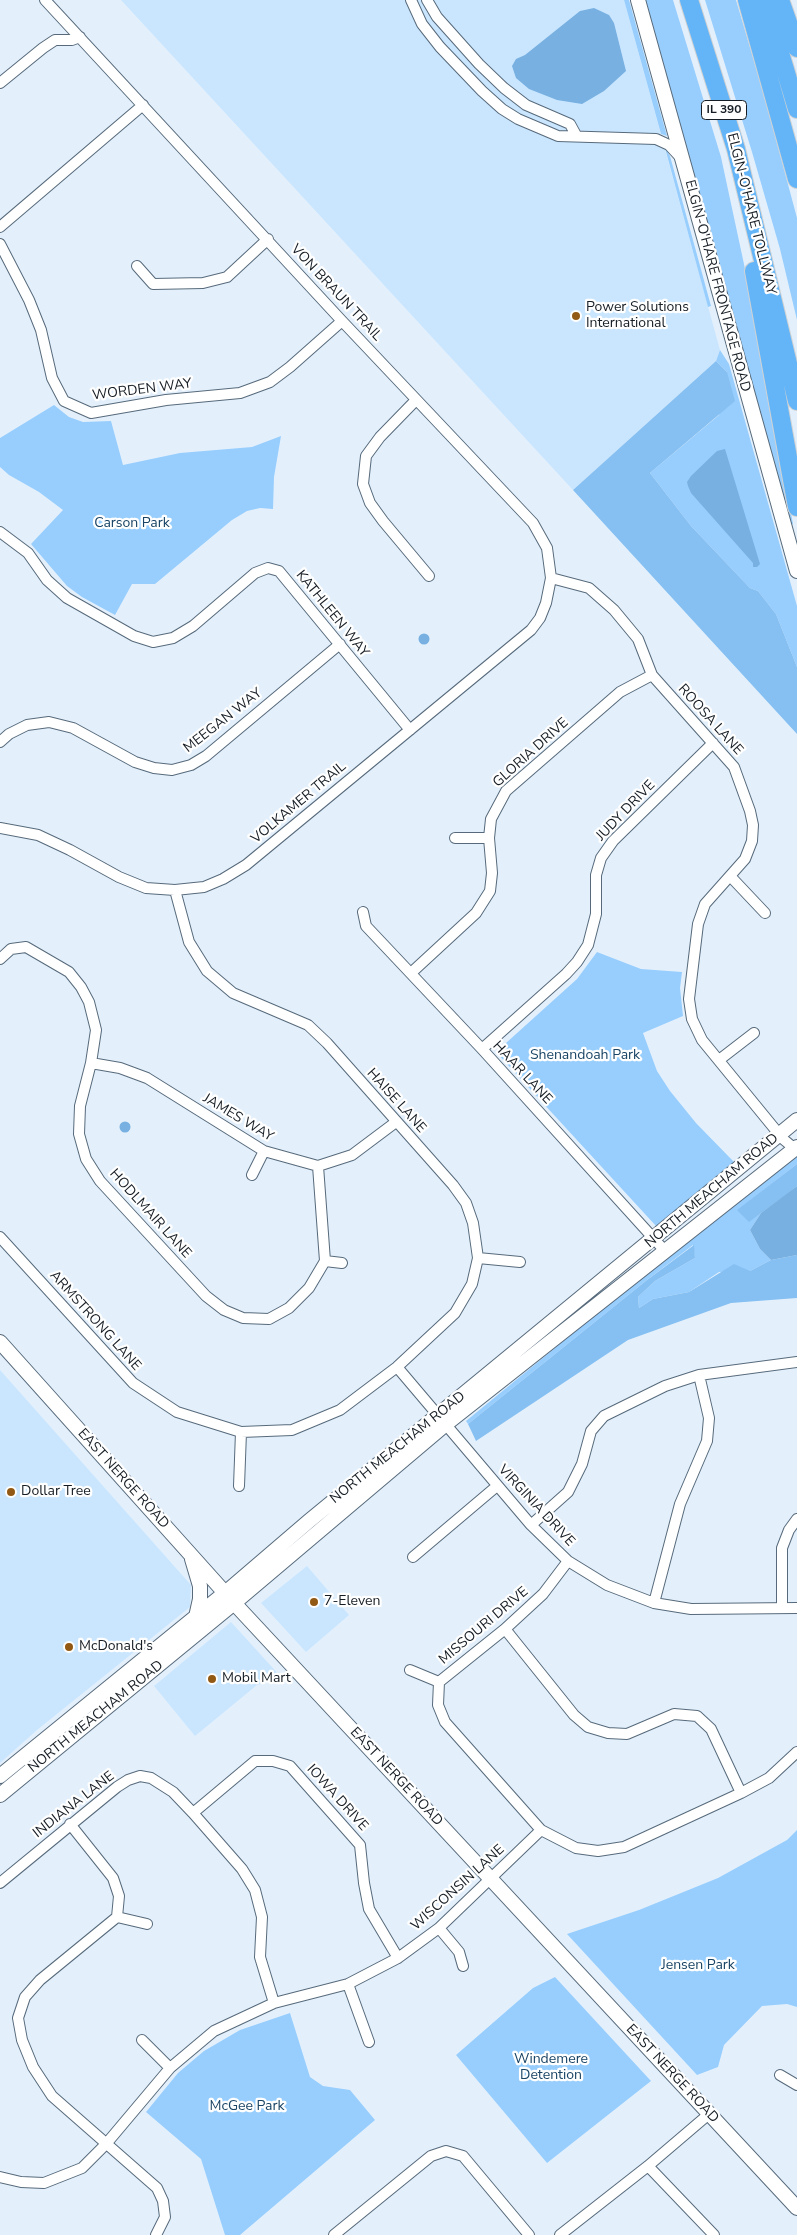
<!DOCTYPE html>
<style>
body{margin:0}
canvas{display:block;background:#e3f0fc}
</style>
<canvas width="797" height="2235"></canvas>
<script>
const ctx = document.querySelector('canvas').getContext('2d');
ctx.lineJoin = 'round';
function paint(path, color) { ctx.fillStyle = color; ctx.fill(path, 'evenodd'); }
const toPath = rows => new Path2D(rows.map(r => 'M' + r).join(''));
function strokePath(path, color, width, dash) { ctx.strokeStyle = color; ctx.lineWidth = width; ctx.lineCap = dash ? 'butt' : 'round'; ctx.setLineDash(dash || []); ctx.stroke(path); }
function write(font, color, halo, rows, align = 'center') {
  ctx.font = font + ' "Nunito Sans",sans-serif'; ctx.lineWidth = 4.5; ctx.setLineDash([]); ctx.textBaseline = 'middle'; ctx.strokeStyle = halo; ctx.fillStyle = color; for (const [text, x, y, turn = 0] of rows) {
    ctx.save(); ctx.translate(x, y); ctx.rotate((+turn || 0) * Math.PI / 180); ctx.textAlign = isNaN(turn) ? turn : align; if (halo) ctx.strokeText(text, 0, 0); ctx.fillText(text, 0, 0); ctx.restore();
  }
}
paint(toPath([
 [121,0,624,0,720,350,716,361,573,490],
 [0,1370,191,1585,190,1607,37,1730,0,1763],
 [307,1566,349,1615,306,1652,261,1603],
 [231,1622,282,1678,257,1685,195,1736,154,1686]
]), '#cae6ff');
paint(toPath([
 [624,0,629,0,667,136,661,134],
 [644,0,673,0,721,157,753,306,793,524,791,525],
 [705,0,736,0,765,98,797,218,797,320,780,249,752,152],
 [665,148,670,156,711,306,708,307],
 [720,350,729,364,797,606,797,667,776,614,758,591,750,588,691,526,650,473,719,415,727,372,716,361],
 [54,405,69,417,83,422,111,421,123,465,180,453,252,447,281,436,274,477,273,509,260,508,247,511,232,520,155,584,132,584,115,615,82,597,67,586,31,544,63,510,39,492,9,475,0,467,0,438],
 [597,952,641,969,682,972,680,988,683,1016,643,1033,657,1071,670,1091,696,1123,734,1162,656,1226,496,1052,577,979],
 [797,1156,797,1164,738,1210,749,1221,761,1213,750,1230,760,1249,771,1260,750,1271,719,1272,689,1292,653,1299,639,1308,638,1297,655,1281,695,1258,693,1245,647,1280,468,1424,466,1421,639,1279],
 [797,1830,797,2007,787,2004,762,2006,724,2045,718,2067,697,2075,567,1934,639,1910,718,1878,787,1840],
 [555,1977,651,2081,547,2163,456,2055,533,1988],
 [290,2013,310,2077,323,2086,350,2090,375,2120,240,2235,225,2235,201,2159,146,2112,178,2073,204,2051,240,2030]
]), '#98cefe');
paint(toPath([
 [716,361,727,372,735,401,650,473,691,526,750,588,758,591,776,614,797,667,797,734,573,490],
 [797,1164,797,1186,787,1194,749,1222,737,1210],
 [694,1245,695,1258,655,1281,638,1297,639,1308,653,1299,689,1292,734,1264,750,1271,771,1260,797,1255,797,1298,731,1303,628,1340,476,1441,468,1424,647,1280]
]), '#86c0f2');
paint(toPath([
 [594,8,609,15,614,23,626,71,604,91,582,104,557,100,529,89,516,78,512,66,516,59,525,55,580,11],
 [725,449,760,564,757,567,753,567,753,563,691,493,688,486,687,482,691,476,717,451],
 '418.5 639a5.5 5.5 0 1 1 11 0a5.5 5.5 0 1 1-11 0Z',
 '119.5 1127a5.5 5.5 0 1 1 11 0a5.5 5.5 0 1 1-11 0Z',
 [797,1186,797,1255,771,1260,760,1249,750,1230,761,1213]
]), '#77b0e1');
const street = toPath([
 [411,0,422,24,440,47,482,91,502,109,518,119,558,136,656,139,669,145,681,158],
 [427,0,437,17,479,64,504,88,526,105,570,124,576,135],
 [0,83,43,48,55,40,72,40,80,37],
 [0,227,143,105],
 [0,244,29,300,41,330,52,378,64,401,91,413,166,400,240,393,270,382,290,367,342,321],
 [137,266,153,284,203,283,227,277,268,239],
 [416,400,380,437,366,456,363,484,370,503,383,521,429,576],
 [0,532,28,553,47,580,67,598,134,636,153,642,173,638,193,626,255,573,268,568,279,571,410,730],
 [551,578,589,588,614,610,638,639,652,675,734,767,750,811,753,825,752,841,745,859,705,904,698,924,689,999,692,1019,702,1040,783,1139,795,1149],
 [0,742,9,734,27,725,49,722,73,728,135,762,154,768,172,770,191,765,206,756,340,644],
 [0,828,38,835,70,850,119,877,146,888,175,890,204,887,223,879,246,865,531,630,540,618,546,603,551,578,547,548,533,523,342,321,45,0],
 [455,838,489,838],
 [731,877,765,913],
 [363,912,366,926,482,1049,665,1251],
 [0,959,11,949,26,947,69,972,81,987,89,1002,96,1030,91,1063,80,1106,79,1134,86,1159,100,1181,206,1296,224,1310,243,1318,269,1319,289,1308,309,1288,325,1261,318,1166],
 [411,973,476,913,490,891,492,873,489,838,491,819,506,791,620,692,652,675],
 [482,1049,566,974,577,962,588,945,596,914,596,875,601,858,613,841,713,743],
 [719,1060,754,1033],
 [91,1063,120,1068,147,1078,264,1151,318,1166,352,1155,396,1122],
 [252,1175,264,1151],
 [0,1237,133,1383,177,1412,241,1432,292,1430,340,1410,397,1367,455,1313,472,1284,478,1258,473,1223,466,1203,453,1185,327,1043,308,1025,233,993,207,971,189,942,175,890],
 [478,1258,520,1262],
 [325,1261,342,1263],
 [397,1367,531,1525,568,1561,607,1585,654,1603,691,1609,797,1608],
 [239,1486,241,1432],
 [531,1525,568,1492,582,1464,591,1431,604,1416,665,1386,699,1375,797,1362],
 [413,1557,497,1486],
 [568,1561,543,1594,505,1629,439,1682,438,1705,445,1722,541,1830,576,1848,598,1851,624,1847,741,1793,769,1778,797,1752],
 [654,1603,680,1504,707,1441,709,1418,699,1375],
 [782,1608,782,1548,789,1530,797,1519],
 [505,1629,574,1715,588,1727,608,1733,627,1734,674,1714,697,1716,711,1729,741,1793],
 [410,1670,439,1682],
 [193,1813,255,1761,273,1761,290,1766,360,1845,364,1883,369,1909,398,1958],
 [70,1824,113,1878,119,1896,117,1917,40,1980,25,1997,18,2018,22,2040,33,2067,52,2096,157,2188,163,2201,165,2217,156,2235],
 [0,1883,117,1787,128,1780,140,1776,151,1778,173,1792,193,1813,242,1869,255,1890,262,1917,260,1957,274,2003],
 [117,1917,147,1924],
 [439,1928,459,1952,463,1966],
 [348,1984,369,2042],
 [142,2040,170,2068],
 [780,2075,797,2085],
 [648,2166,714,2235],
 [0,2177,21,2182,44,2183,82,2168,106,2144,170,2068,214,2031,274,2003,348,1984,398,1958,439,1928,541,1830],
 [334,2235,431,2156,446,2151,463,2156,529,2235],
 [560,2235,648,2166,709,2114]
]);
const secondary = toPath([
 [638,0,797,571],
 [0,1342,234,1603,797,2208],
 [192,1559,200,1586,200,1599,196,1617],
 [0,1776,225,1593,309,1521,797,1120],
 [0,1795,234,1603,446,1424,797,1147]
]);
const highway = toPath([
 [689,0,736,149,797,401],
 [747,0,797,179],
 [764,0,797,109],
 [780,0,797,48],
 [754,271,797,507]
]);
strokePath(street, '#576a7b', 12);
strokePath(secondary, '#576a7b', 16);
strokePath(highway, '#d0d2d3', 20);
strokePath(street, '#fff', 10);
strokePath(secondary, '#fff', 14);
strokePath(highway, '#63b5f8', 18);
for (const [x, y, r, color] of [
 [576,316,5,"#925914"],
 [11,1492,5,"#925914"],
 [314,1602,5,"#925914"],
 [69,1647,5,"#925914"],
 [212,1679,5,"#925914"]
]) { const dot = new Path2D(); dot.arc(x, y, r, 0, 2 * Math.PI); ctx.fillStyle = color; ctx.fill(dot); strokePath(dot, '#fff', 2); }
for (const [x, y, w] of [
 [724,110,45]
]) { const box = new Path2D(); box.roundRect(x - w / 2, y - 9.5, w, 19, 4); ctx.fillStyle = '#fff'; ctx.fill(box); strokePath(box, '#161d24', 1); }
write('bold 12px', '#161d24', null, [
 ["IL 390",724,110]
]);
write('14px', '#161d24', '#fff', [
 ["ELGIN-O'HARE TOLLWAY",751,214,76],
 ["ELGIN-O'HARE FRONTAGE ROAD",717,286,75],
 ["VON BRAUN TRAIL",336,293,47],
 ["WORDEN WAY",142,390,-7],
 ["KATHLEEN WAY",332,614,51],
 ["ROOSA LANE",710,720,48],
 ["MEEGAN WAY",223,721,-38],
 ["GLORIA DRIVE",531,753,-42],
 ["VOLKAMER TRAIL",299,803,-40],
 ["JUDY DRIVE",626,811,-46],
 ["HAAR LANE",522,1073,47],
 ["HAISE LANE",396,1101,48],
 ["JAMES WAY",238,1118,31],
 ["NORTH MEACHAM ROAD",712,1191,-40],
 ["HODLMAIR LANE",150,1214,48],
 ["ARMSTRONG LANE",95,1321,48],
 ["NORTH MEACHAM ROAD",398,1448,-39],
 ["EAST NERGE ROAD",123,1479,48],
 ["VIRGINIA DRIVE",536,1506,47],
 ["MISSOURI DRIVE",484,1626,-40],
 ["NORTH MEACHAM ROAD",96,1717,-39],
 ["EAST NERGE ROAD",396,1777,47],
 ["IOWA DRIVE",337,1798,48],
 ["INDIANA LANE",74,1805,-38],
 ["WISCONSIN LANE",458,1888,-42],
 ["EAST NERGE ROAD",672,2074,47]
]);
write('14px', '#161d24', '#fff', [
 ["Power Solutions",586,308],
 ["International",586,324],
 ["Dollar Tree",21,1492],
 ["7-Eleven",324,1602],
 ["McDonald's",79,1647],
 ["Mobil Mart",222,1679]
], 'left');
write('14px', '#194465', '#fff', [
 ["Carson Park",132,524],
 ["Shenandoah Park",585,1056],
 ["Jensen Park",698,1966],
 ["Windemere",551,2060],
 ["Detention",551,2076],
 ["McGee Park",247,2107]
]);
</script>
